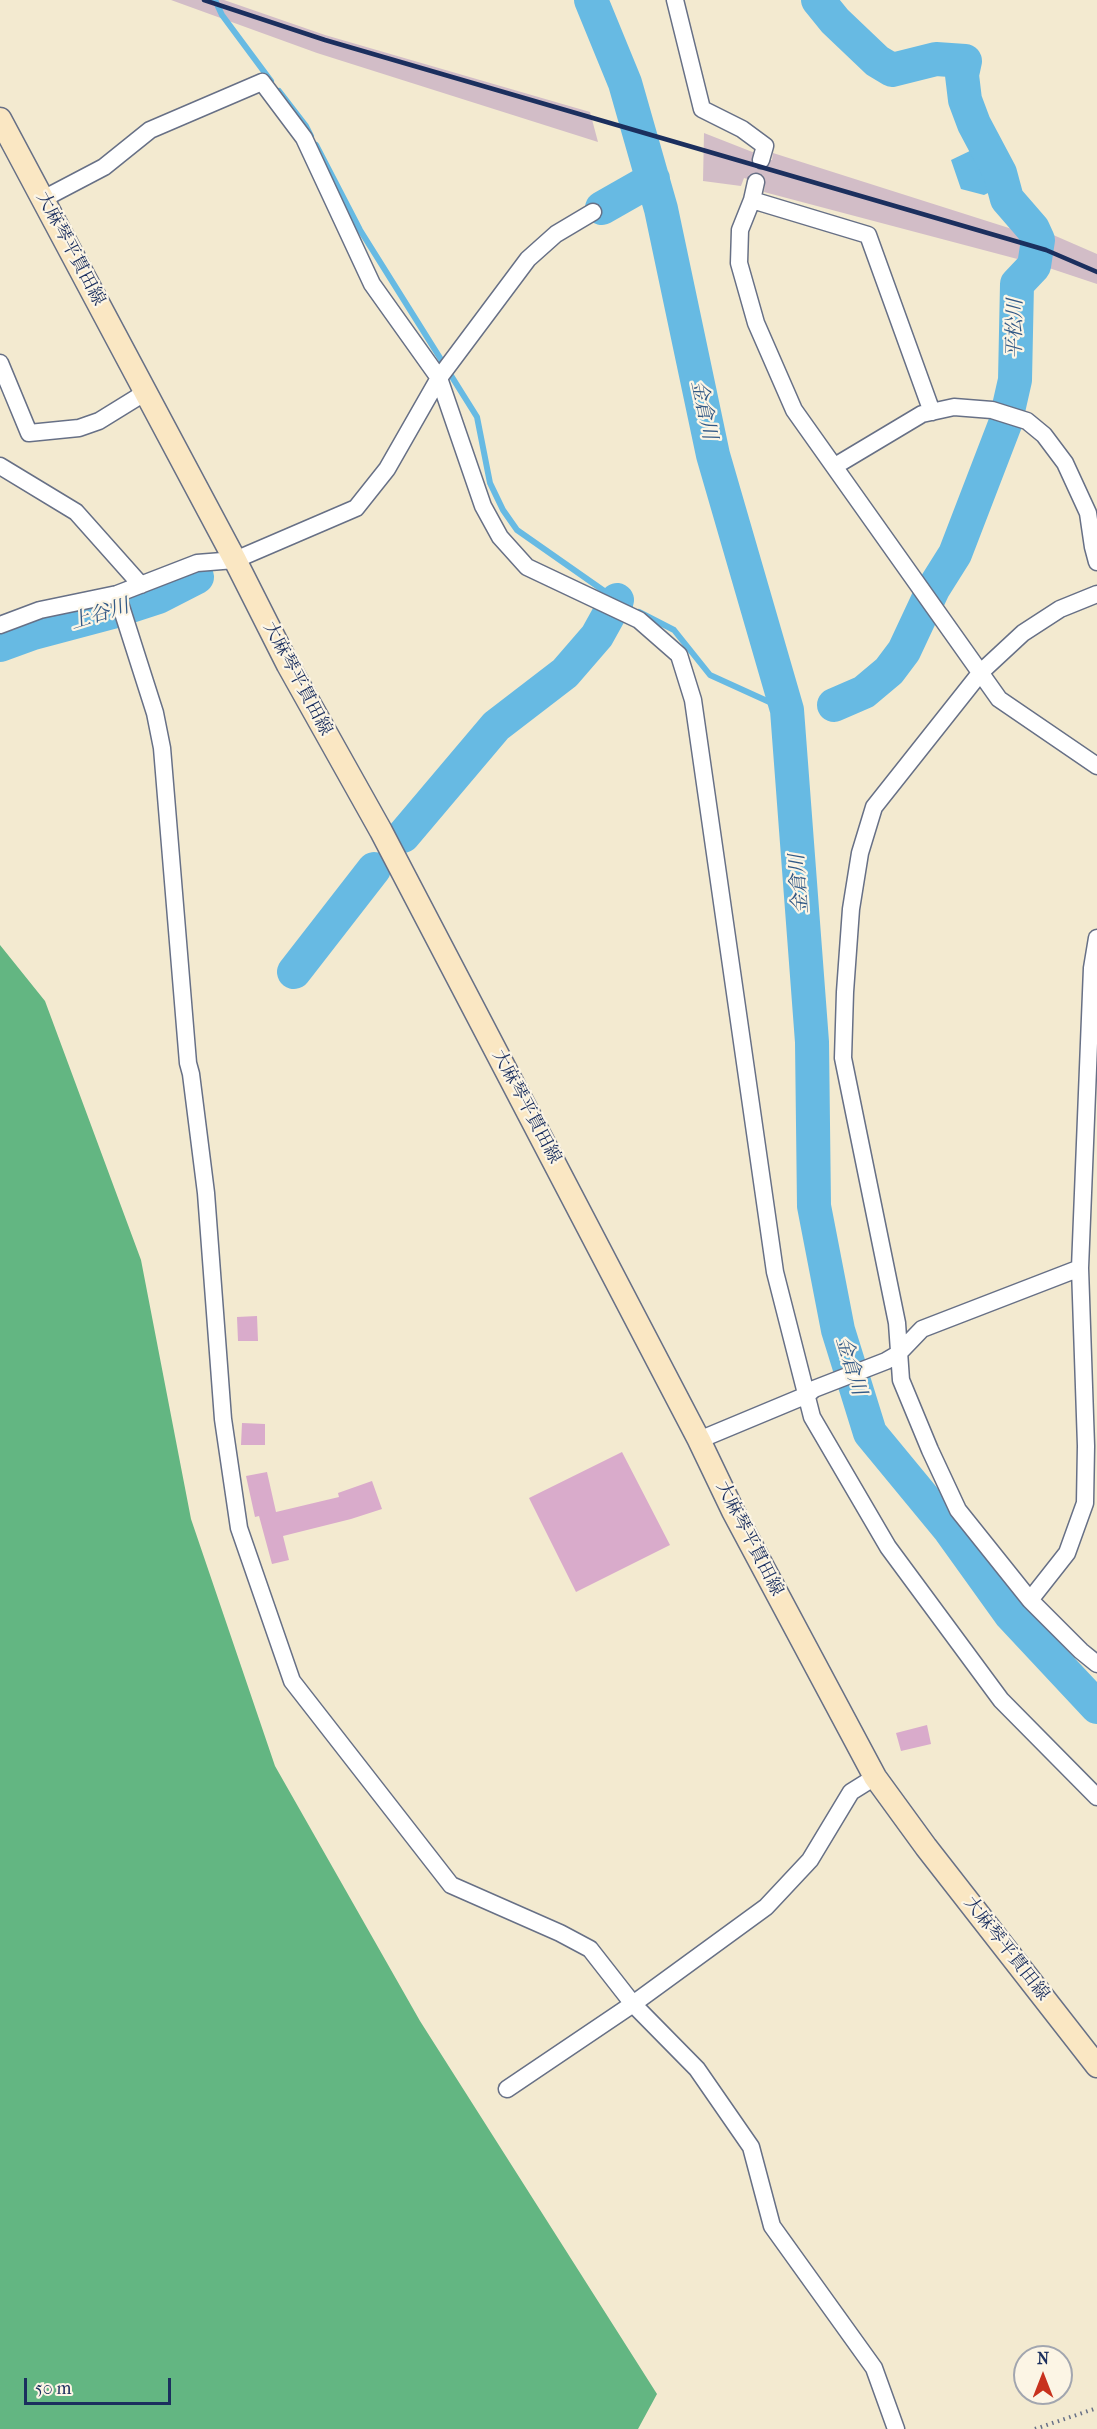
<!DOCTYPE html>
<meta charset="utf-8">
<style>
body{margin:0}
#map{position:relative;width:1097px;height:2429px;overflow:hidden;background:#f3ead0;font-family:"IM FELL French Canon",serif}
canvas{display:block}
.north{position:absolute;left:1013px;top:2345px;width:60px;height:60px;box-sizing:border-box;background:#fcf5e5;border:2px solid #a2a6af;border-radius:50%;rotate:0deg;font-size:16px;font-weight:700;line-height:24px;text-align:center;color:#1b2f5e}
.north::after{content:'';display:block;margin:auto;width:21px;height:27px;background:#c8321e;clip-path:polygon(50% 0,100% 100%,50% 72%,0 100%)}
.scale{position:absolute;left:24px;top:2378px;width:147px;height:27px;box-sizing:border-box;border:3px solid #1b2f5e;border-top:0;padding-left:8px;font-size:18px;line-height:21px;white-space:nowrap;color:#1b2f5e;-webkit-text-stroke:4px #fcf5e5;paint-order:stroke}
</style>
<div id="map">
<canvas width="1097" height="2429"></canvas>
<div class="north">N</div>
<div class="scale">50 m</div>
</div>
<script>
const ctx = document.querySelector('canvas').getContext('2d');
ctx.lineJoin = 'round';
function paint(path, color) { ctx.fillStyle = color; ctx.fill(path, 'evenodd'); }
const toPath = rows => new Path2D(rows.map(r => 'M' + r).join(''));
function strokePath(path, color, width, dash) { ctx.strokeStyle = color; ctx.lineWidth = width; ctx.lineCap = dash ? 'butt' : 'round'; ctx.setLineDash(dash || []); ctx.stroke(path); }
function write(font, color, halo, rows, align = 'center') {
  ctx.font = font + ' "IM FELL French Canon","Noto Serif JP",serif'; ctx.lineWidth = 4.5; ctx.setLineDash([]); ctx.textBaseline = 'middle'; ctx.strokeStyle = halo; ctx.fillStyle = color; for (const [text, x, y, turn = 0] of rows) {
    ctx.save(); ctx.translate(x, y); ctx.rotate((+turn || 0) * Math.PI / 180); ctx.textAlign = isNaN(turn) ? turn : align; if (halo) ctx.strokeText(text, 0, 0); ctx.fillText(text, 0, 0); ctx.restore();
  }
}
paint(toPath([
 [171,0,224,0,325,35,590,112,598,142,317,53],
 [704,133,755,153,761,160,772,160,773,153,1031,235,1025,261,764,192,765,184,744,178,741,186,703,181],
 [1051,234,1097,254,1097,284,1043,266]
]), '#d2bdc7');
paint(toPath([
 [0,945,45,1001,141,1260,191,1519,275,1766,420,2021,657,2394,638,2429,0,2429]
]), '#63b682');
paint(toPath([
 [974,149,992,191,984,195,961,189,951,160]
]), '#67bae3');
strokePath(toPath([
 [215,0,222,15,271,81],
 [279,91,306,126,311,136],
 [316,145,360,230,477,417,490,483,503,510,517,530,617,600,630,607],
 [639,612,674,630,710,675,787,710]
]), '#67bae3', 6);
strokePath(toPath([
 [591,0,625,83,661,209,713,455,787,710,812,1042,814,1206,838,1330,870,1433,950,1530,1011,1615,1097,1707],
 [818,0,835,21,877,61,892,70,936,59,965,61,962,75,965,100,974,124,1000,173,1007,199,1033,229,1038,240,1034,266,1017,284,1015,380,1005,424,955,554,933,589,904,651,889,671,864,692,834,705],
 [602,208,653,179],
 [0,645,33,633,112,612,158,597,197,577],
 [403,836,496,726,565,673,597,636,617,600],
 [294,972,374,869]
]), '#67bae3', 34);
paint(toPath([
 [257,1316,258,1341,238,1341,237,1317],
 [242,1423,265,1424,265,1445,241,1445],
 [622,1452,670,1545,576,1592,529,1498],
 [267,1472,276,1512,339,1497,338,1493,372,1481,382,1509,351,1519,283,1536,289,1560,272,1564,259,1516,255,1517,246,1476],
 [927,1725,931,1744,901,1751,896,1733]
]), '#d9abcb');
const minor = toPath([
 [675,0,702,109,742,129,765,146,761,160],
 [756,182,752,200,740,230,739,263,756,323,794,410,999,699,1097,766],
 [43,199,104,167,150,130,262,82,304,138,372,284,439,378,483,506,500,537,527,567,639,620,679,655,693,700,775,1272,812,1417,888,1547,1001,1700,1097,1797],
 [752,200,868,235,932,412],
 [0,363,29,433,79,428,99,421,146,392],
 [0,466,76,512,141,585],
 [835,466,922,414,954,407,992,410,1027,421,1044,435,1065,463,1088,513,1093,547,1097,562],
 [117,594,155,713,162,748,188,1063,191,1074,206,1193,223,1419,239,1528,292,1681,451,1885,560,1933,590,1949,633,2004,697,2069,751,2147,772,2226,874,2368,896,2429],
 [1097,594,1060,609,1023,633,981,672,874,807,860,853,851,909,845,992,843,1058,897,1323,901,1380,930,1450,958,1510,1030,1600,1081,1651,1097,1664],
 [0,625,40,610,117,594,197,563,235,560,356,508,387,469,439,378,528,259,556,234,593,212],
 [699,1440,807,1395,814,1389,886,1361,898,1354,922,1329,1080,1268],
 [1030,1600,1067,1553,1085,1503,1086,1446,1080,1268,1092,968,1097,938],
 [507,2089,633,2004,766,1907,810,1860,851,1792,875,1777]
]);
const secondary = toPath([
 [0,119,235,560,288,665,381,831,699,1440,733,1511,875,1777,926,1847,1097,2066]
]);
strokePath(minor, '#677086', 19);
strokePath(secondary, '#677086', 25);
strokePath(toPath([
 [1035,2429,1097,2408]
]), '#677086', 4, [1.5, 4.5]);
strokePath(minor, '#fff', 16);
strokePath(secondary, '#fae7c3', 22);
strokePath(toPath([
 [204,0,325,40,1046,250,1097,272]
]), '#1b2f5e', 4.5);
write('18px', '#1b2f5e', '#fcf5e5', [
 ["大麻琴平貫田線",70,249,62],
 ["大麻琴平貫田線",297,679,62],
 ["大麻琴平貫田線",526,1107,62],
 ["大麻琴平貫田線",749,1539,63],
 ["大麻琴平貫田線",1006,1949,52]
]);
write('italic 20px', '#325986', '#fcf5e5', [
 ["平松川",1016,329,-89],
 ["金倉川",703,410,78],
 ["上谷川",100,615,-17],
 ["金倉川",800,884,-94],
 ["金倉川",850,1366,73]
]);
</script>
